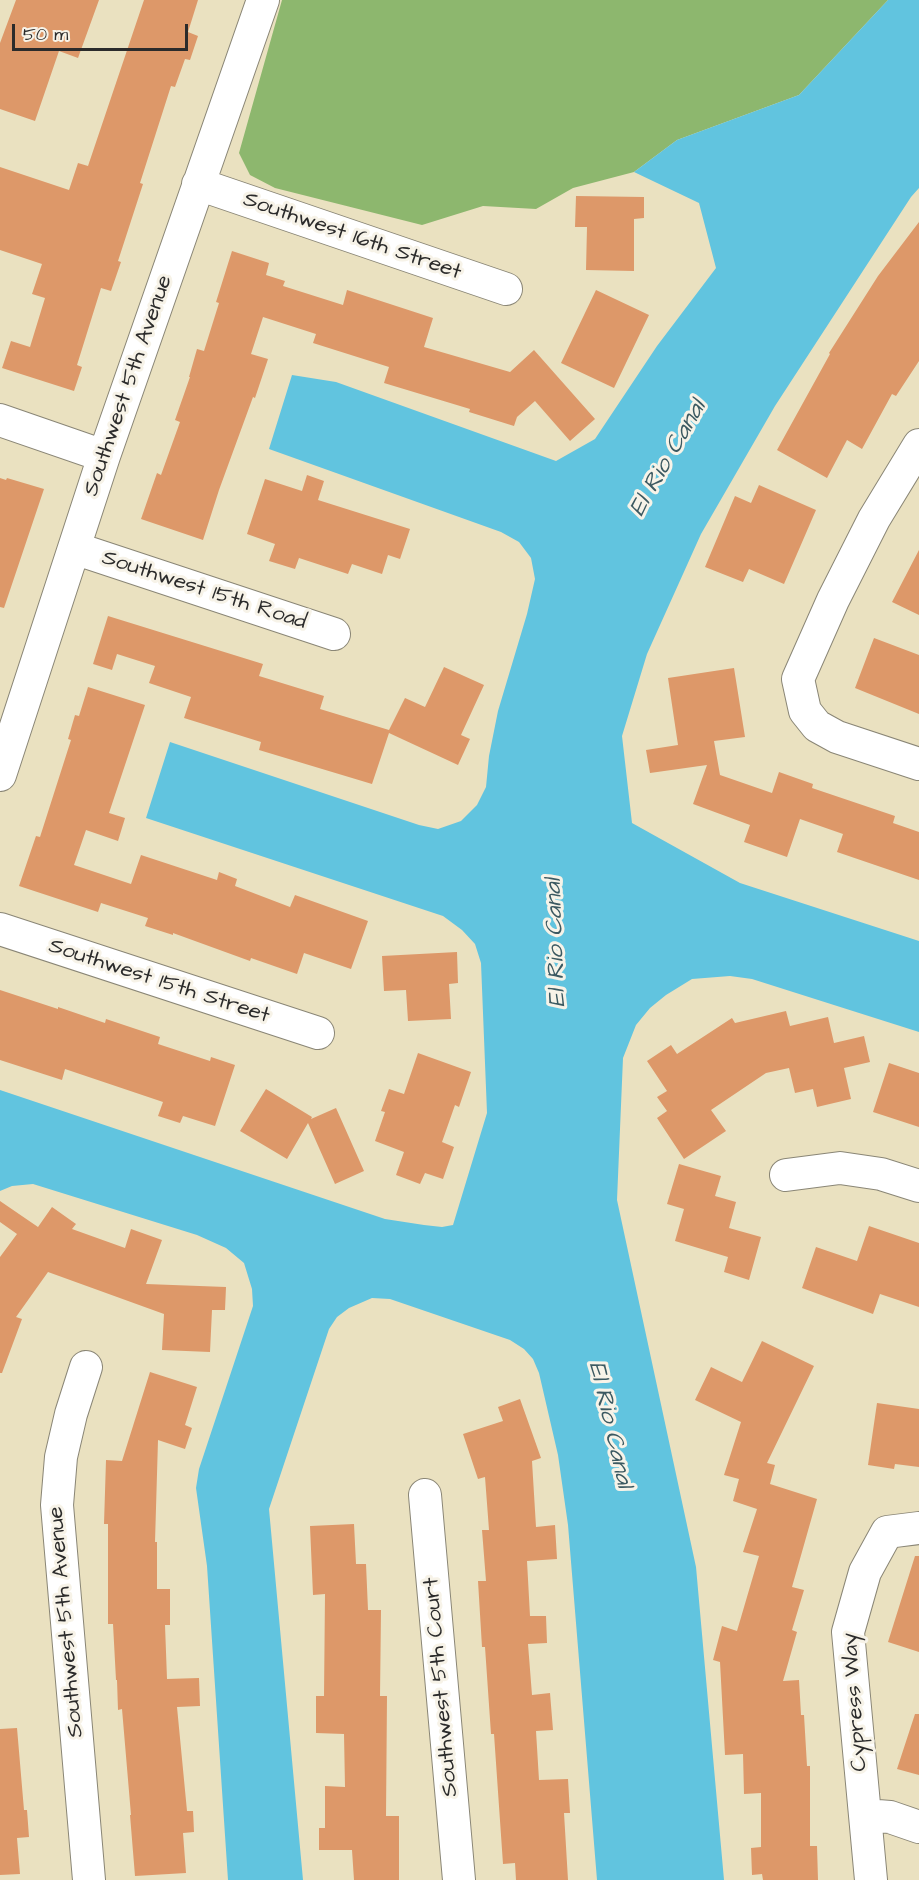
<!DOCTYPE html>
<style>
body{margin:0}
#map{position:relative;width:919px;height:1880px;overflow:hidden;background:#eae1c0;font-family:"Architects Daughter",sans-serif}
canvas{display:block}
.scale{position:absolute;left:12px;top:24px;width:176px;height:27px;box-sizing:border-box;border:3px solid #2b2b2b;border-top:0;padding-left:8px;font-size:18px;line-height:21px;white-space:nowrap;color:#2b2b2b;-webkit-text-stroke:4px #f7f3e8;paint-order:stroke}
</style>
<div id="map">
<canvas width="919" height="1880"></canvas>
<div class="scale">50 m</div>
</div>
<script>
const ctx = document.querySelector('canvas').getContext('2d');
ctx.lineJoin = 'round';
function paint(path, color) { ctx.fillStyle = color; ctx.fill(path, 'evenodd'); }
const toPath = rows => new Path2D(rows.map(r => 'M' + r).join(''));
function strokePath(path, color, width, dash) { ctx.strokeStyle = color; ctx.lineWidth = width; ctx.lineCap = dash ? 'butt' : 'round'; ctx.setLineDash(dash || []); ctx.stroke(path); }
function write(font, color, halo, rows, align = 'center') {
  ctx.font = font + ' "Architects Daughter",sans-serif'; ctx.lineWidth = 6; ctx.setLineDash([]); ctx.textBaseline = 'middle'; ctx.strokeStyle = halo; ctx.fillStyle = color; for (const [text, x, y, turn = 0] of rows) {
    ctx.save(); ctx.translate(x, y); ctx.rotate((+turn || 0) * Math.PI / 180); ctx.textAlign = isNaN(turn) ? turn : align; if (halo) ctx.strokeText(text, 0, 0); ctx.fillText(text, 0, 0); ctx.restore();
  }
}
paint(toPath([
 [282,0,888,0,799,95,677,140,634,172,573,188,536,209,483,206,422,225,275,188,250,175,239,153]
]), '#8db76e');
paint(toPath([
 [888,0,919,0,919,188,911,197,775,406,701,534,647,654,622,736,632,823,740,883,919,941,919,1032,752,979,730,976,692,979,666,995,650,1008,636,1025,623,1058,617,1200,696,1567,724,1880,597,1880,568,1525,558,1455,539,1373,533,1359,524,1349,510,1340,390,1299,372,1298,349,1308,337,1317,329,1329,269,1509,303,1880,228,1880,207,1566,196,1488,199,1469,253,1306,252,1289,244,1263,226,1248,197,1235,33,1184,12,1186,0,1191,0,1090,385,1219,424,1225,442,1227,453,1225,487,1113,481,963,475,944,462,930,443,916,146,818,170,742,419,825,438,829,461,821,477,805,486,787,489,756,498,711,527,614,535,579,531,558,519,542,501,532,269,449,292,375,336,382,556,461,595,439,657,346,716,268,699,203,634,172,677,140,799,95]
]), '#61c4df');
paint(toPath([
 [16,0,99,0,78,58,59,51,35,121,0,109,0,43],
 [144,0,198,0,188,32,198,36,190,60,185,59,175,87,171,86,140,183,143,184,118,261,121,262,111,291,101,288,77,365,82,367,74,391,2,368,11,341,30,347,45,298,32,294,42,264,0,250,0,167,69,190,78,163,88,166],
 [576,196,644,197,644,218,634,219,634,271,586,270,587,227,575,227],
 [919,222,919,361,896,396,892,394,862,449,847,440,827,478,777,450,830,354,829,353,878,276],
 [232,251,269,263,266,275,285,281,283,286,343,305,347,290,433,318,424,347,510,372,534,350,595,419,570,441,535,401,517,417,514,426,469,412,470,409,384,383,389,367,313,343,316,334,263,317,251,354,268,359,255,398,253,397,219,490,203,540,141,519,157,473,161,475,180,422,175,420,190,377,189,377,197,349,204,351,219,303,216,302],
 [596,290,649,315,614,388,561,363],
 [307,475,324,481,318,500,410,529,400,559,388,555,382,574,352,564,348,574,299,558,295,569,269,561,275,544,247,534,265,479,302,491],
 [0,478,6,480,7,478,44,489,4,608,0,607],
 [759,485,816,510,784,584,749,569,743,582,705,567,735,496,751,503],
 [919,550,919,615,892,602],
 [108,616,263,664,259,676,324,696,320,709,389,730,405,698,425,707,444,667,484,685,461,735,470,739,458,765,389,733,372,784,259,750,261,742,184,718,191,697,149,683,155,666,117,654,112,670,93,664],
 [874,638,919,655,919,714,855,688],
 [734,668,745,737,714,741,720,775,772,793,779,772,813,784,812,788,895,816,893,823,919,832,919,880,837,852,843,834,800,819,787,857,744,842,750,825,693,804,707,765,650,773,646,750,678,745,668,678],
 [88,687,145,705,109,813,125,818,118,841,86,830,74,865,131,884,141,855,217,880,219,872,237,879,235,886,290,907,295,895,368,921,351,969,304,953,297,974,251,958,250,961,173,933,173,935,145,926,148,918,101,903,98,912,19,886,36,836,40,837,71,740,68,739,75,715,79,716],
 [457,952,458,983,449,984,451,1019,408,1021,406,990,384,991,382,956],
 [0,990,58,1009,58,1007,105,1023,106,1019,160,1037,158,1044,210,1061,211,1057,235,1065,215,1126,183,1116,180,1123,158,1116,163,1102,65,1069,62,1080,0,1060],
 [786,1011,790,1026,828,1017,834,1043,864,1036,870,1062,844,1068,851,1099,817,1107,813,1089,795,1093,789,1068,766,1073,711,1110,726,1131,684,1159,657,1118,667,1111,657,1097,667,1091,647,1061,671,1045,677,1054,732,1018,735,1023],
 [418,1053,471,1072,459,1107,455,1105,442,1142,454,1147,443,1179,425,1173,420,1184,396,1175,404,1152,375,1141,385,1112,381,1111,389,1089,404,1094],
 [889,1063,919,1073,919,1127,873,1112],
 [266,1089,312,1117,311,1119,336,1108,364,1171,335,1184,308,1123,287,1159,240,1131],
 [679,1164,721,1176,715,1196,736,1202,729,1228,761,1237,749,1280,724,1272,728,1257,675,1241,684,1209,667,1204],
 [0,1201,38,1227,52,1207,76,1224,72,1229,125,1248,131,1229,162,1240,146,1284,226,1287,225,1310,212,1310,210,1352,162,1350,164,1314,48,1272,16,1317,22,1319,2,1373,0,1373,0,1257,17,1234,0,1222],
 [869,1226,919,1243,919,1307,880,1294,873,1314,802,1288,816,1247,857,1261],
 [762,1341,814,1366,767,1463,775,1465,770,1484,817,1499,792,1587,804,1590,792,1630,797,1632,783,1681,799,1680,801,1715,804,1715,807,1766,810,1766,810,1846,817,1846,818,1880,763,1880,762,1874,752,1875,751,1848,761,1847,761,1793,744,1794,743,1754,725,1755,720,1662,713,1660,722,1626,737,1631,759,1556,743,1552,757,1509,733,1501,739,1479,724,1475,741,1422,695,1400,711,1367,742,1382],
 [150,1372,197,1387,185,1425,192,1428,185,1449,158,1440,155,1542,157,1542,157,1589,170,1589,170,1625,165,1625,167,1679,199,1678,200,1706,177,1707,187,1811,193,1811,194,1832,183,1833,186,1873,135,1876,130,1815,131,1815,122,1709,118,1710,117,1680,116,1680,113,1624,108,1624,108,1524,104,1524,106,1460,122,1461],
 [520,1399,541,1458,532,1461,536,1527,555,1525,557,1559,527,1561,530,1616,546,1616,547,1643,528,1644,532,1695,550,1693,553,1730,536,1731,539,1780,568,1779,570,1813,564,1813,568,1880,516,1880,515,1863,503,1864,494,1734,491,1734,485,1647,482,1647,478,1581,486,1581,482,1530,489,1530,485,1477,478,1479,463,1434,503,1421,498,1407],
 [877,1403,919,1409,919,1467,895,1464,894,1469,868,1465],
 [354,1524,356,1564,366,1564,368,1610,381,1610,380,1696,387,1696,386,1816,399,1816,399,1880,354,1880,352,1850,319,1850,319,1828,325,1828,325,1786,345,1787,344,1734,316,1733,316,1696,324,1696,325,1594,313,1595,310,1526],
 [915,1556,919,1556,919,1652,888,1642],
 [915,1714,919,1714,919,1775,897,1769],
 [17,1728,24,1810,27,1810,29,1837,17,1838,20,1874,0,1875,0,1729]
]), '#dd9869');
const minor = toPath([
 [198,184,506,289],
 [0,420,104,456],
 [919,445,874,519,833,600,798,679,805,711,817,726,837,737,919,764],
 [74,548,334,634],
 [0,775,104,456,263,0],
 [0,929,318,1033],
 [786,1175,840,1168,881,1174,919,1186],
 [86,1367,71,1414,61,1457,57,1505,89,1880],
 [425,1495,459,1880],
 [865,1815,890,1817,919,1827],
 [871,1880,848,1632,865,1572,887,1532,919,1528]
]);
strokePath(minor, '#8a8676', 34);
strokePath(minor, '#fff', 32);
write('22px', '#2b2b2b', '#f7f3e8', [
 ["Southwest 16th Street",352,237,19],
 ["Southwest 5th Avenue",129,386,-71],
 ["Southwest 15th Road",204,591,18],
 ["Southwest 15th Street",159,982,18],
 ["Southwest 5th Avenue",67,1622,-95],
 ["Southwest 5th Court",442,1687,-95],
 ["Cypress Way",856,1702,-94]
]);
write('italic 24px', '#3b5961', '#f7f3e8', [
 ["El Rio Canal",669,459,-60],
 ["El Rio Canal",557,943,-92],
 ["El Rio Canal",609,1425,77]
]);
</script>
